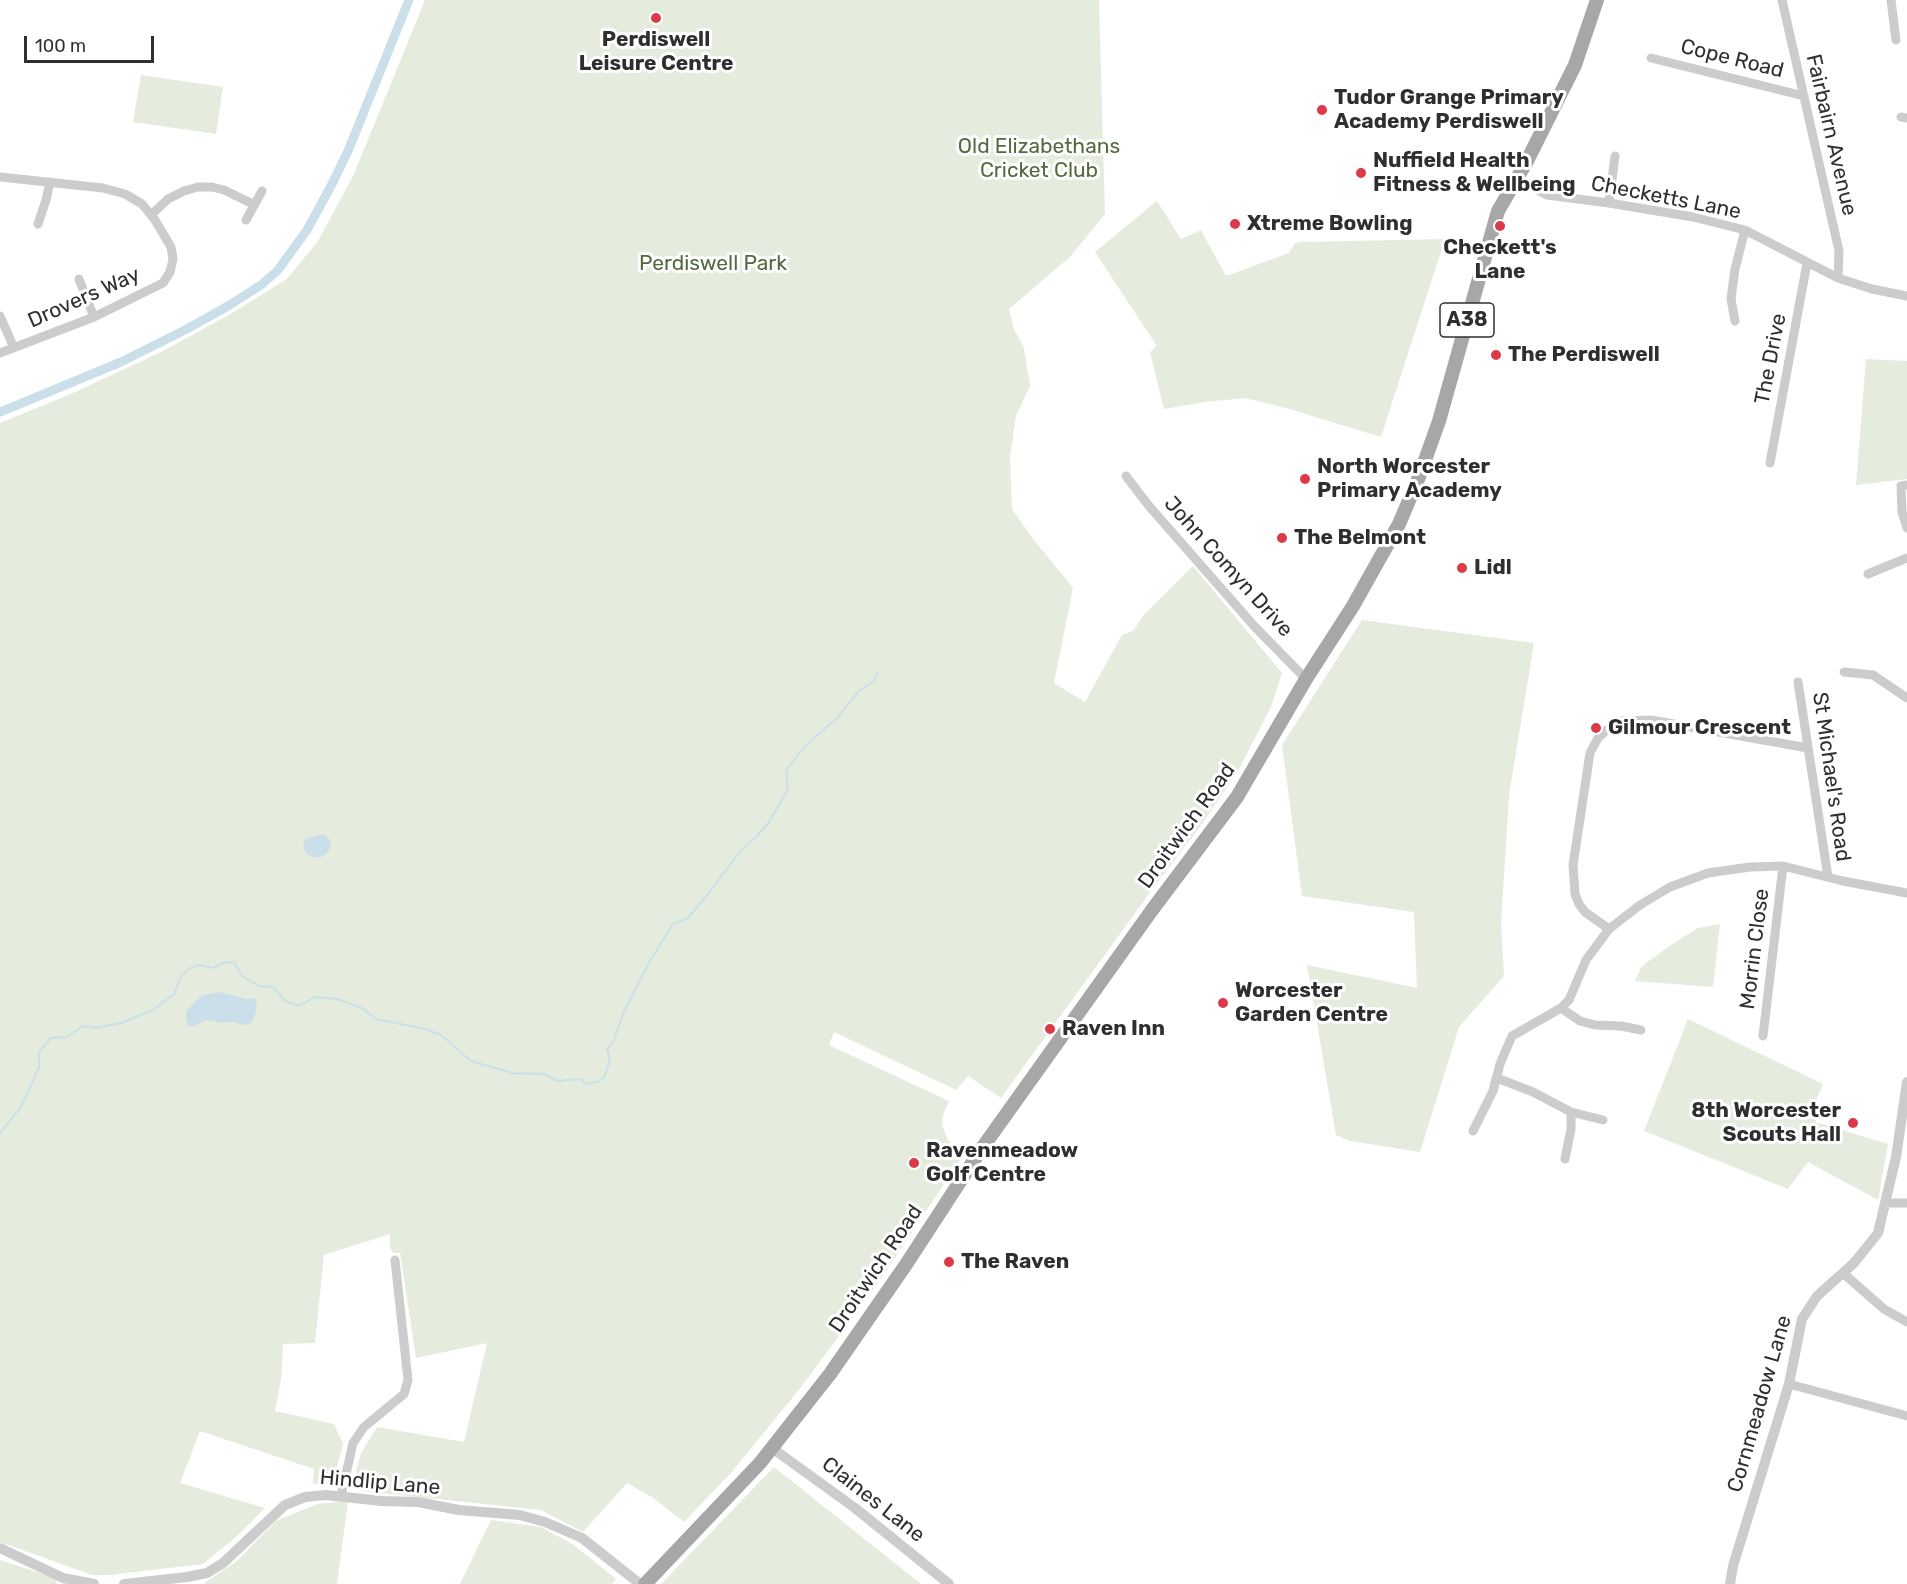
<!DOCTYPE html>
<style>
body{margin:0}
#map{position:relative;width:1907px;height:1584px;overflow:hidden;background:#fff;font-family:Rubik,sans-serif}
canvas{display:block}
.scale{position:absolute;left:24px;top:36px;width:130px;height:27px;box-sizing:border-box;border:3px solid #2f2f2f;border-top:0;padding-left:8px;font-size:18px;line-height:21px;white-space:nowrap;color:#2f2f2f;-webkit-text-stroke:4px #fff;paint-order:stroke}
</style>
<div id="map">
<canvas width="1907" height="1584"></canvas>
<div class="scale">100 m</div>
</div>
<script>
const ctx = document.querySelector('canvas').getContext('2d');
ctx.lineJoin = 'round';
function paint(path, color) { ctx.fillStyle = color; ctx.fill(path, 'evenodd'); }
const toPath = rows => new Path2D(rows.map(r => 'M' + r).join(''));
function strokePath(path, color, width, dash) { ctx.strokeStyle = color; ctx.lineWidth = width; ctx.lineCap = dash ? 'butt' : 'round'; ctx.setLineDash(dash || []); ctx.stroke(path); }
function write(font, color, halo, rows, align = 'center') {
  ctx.font = font + ' Rubik,sans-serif'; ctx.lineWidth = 6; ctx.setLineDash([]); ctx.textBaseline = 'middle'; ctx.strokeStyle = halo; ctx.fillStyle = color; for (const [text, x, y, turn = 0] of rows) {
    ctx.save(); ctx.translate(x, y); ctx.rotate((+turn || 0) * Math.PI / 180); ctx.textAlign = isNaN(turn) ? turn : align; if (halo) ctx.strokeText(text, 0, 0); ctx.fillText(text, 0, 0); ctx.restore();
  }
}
paint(toPath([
 [425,0,1099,0,1105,214,1070,257,1009,309,1014,329,1024,348,1030,386,1016,416,1010,457,1012,509,1034,540,1073,588,1054,683,1085,702,1122,635,1133,631,1143,616,1193,566,1282,673,1271,707,1238,771,1207,817,1146,898,1001,1098,968,1076,956,1090,834,1032,829,1045,949,1101,943,1115,942,1125,948,1140,962,1157,878,1283,802,1386,730,1474,684,1522,652,1497,627,1483,583,1532,541,1510,362,1491,357,1485,355,1476,361,1453,377,1427,464,1442,487,1343,416,1358,400,1253,393,1253,390,1247,390,1234,324,1255,315,1343,283,1344,281,1380,275,1411,334,1424,343,1444,333,1484,313,1484,314,1469,200,1431,180,1483,265,1508,236,1537,203,1564,110,1575,92,1575,0,1542,0,423,73,393,163,351,232,313,287,279,318,241,354,174],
 [141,75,223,87,216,134,133,122],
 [1157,201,1181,239,1201,230,1226,276,1289,253,1295,243,1302,242,1445,239,1381,437,1286,408,1245,398,1205,402,1164,409,1150,352,1157,346,1095,252],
 [1866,359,1907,361,1907,479,1856,485],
 [1362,620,1534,643,1509,795,1501,925,1504,976,1459,1027,1420,1152,1350,1141,1336,1135,1307,965,1417,988,1414,912,1302,896,1282,745],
 [1720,924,1713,987,1635,981,1642,966,1671,945,1698,928],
 [1688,1019,1823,1084,1817,1098,1816,1122,1888,1144,1878,1200,1808,1162,1788,1189,1644,1131],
 [774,1467,921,1584,661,1584],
 [348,1501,337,1584,197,1584,203,1584,238,1560,276,1521,317,1504],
 [491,1520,541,1527,574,1545,616,1579,612,1584,460,1584],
 [0,1560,55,1578,57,1584,0,1584]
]), '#e5ecde');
paint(toPath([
 [323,834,329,838,331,846,328,852,322,857,311,857,305,852,303,844,307,838],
 [219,992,247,999,255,998,257,1003,254,1019,249,1024,243,1025,232,1022,222,1023,206,1020,192,1027,188,1025,186,1019,186,1011,201,996]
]), '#cbdfea');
strokePath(toPath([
 [0,1133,21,1107,39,1067,39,1052,51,1038,66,1037,84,1026,96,1028,121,1023,153,1010,174,994,181,976,190,968,200,965,213,968,223,963,234,962,242,976,259,986,273,987,285,1001,299,1006,315,997,337,999,362,1008,376,1019,426,1029,441,1035,471,1061,513,1073,544,1074,557,1081,581,1079,586,1084,598,1082,604,1078,610,1060,607,1049,613,1042,625,1009,650,961,673,924,688,918,708,894,741,850,757,836,769,822,788,789,786,771,804,747,837,718,858,692,874,681,878,673]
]), '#cbdfea', 2);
strokePath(toPath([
 [0,412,121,362,185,330,228,306,261,285,278,270,307,230,332,184,348,151,409,0]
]), '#cbdfea', 9);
strokePath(toPath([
 [1782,0,1839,251,1838,278],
 [1891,0,1896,40],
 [1651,58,1804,96],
 [1901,117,1907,118],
 [0,177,103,188,125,194,142,204,155,220,171,247,173,259,170,272,163,283,94,317,0,353],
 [1517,179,1547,195,1609,203,1693,217,1745,230,1838,278,1872,289,1907,296],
 [1609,203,1615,156],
 [151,215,168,199,184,191,198,187,212,187,224,190,253,204],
 [246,220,262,191],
 [38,224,46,200,50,182],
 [79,279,94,317],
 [0,316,14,348],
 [1735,321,1731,299,1735,269,1745,230],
 [1770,463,1807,263],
 [1126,476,1149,506,1255,627,1306,679],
 [1907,485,1901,486,1902,512,1907,528],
 [1868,574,1907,558],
 [1844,672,1873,675,1907,698],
 [1798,682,1828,877],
 [1609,929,1585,912,1579,904,1575,894,1573,865,1590,753,1598,738,1609,728,1621,721,1651,720,1808,748],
 [1561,1008,1580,1021,1595,1025,1621,1026,1641,1030],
 [1763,1036,1783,866],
 [1497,1078,1533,1092,1571,1112,1571,1129,1565,1159],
 [1571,1112,1603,1120],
 [1473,1131,1493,1091,1500,1064,1512,1036,1561,1008,1569,1000,1586,960,1609,929,1640,905,1670,887,1708,873,1750,867,1783,866,1843,881,1907,893],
 [1885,1203,1907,1203],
 [1843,1273,1884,1309,1907,1322],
 [1789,1384,1907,1416],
 [341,1496,353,1443,364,1427,404,1394,408,1380,395,1260]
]), '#ccc', 9);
strokePath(toPath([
 [772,1448,855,1508,949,1584],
 [0,1548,63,1578,94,1584],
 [124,1584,187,1577,207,1573,223,1563,285,1505,305,1497,326,1495,382,1501,418,1502,459,1510,520,1515,545,1522,582,1538,640,1584],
 [1730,1584,1733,1566,1789,1384,1802,1319,1817,1296,1854,1263,1878,1233,1896,1157,1907,1082]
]), '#ccc', 10);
strokePath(toPath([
 [645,1584,760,1463,830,1374,905,1266,980,1151,1152,910,1237,797,1306,679,1353,606,1399,524,1419,477,1439,421,1498,211,1527,161,1575,65,1597,0]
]), '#a7a7a7', 14);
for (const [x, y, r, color] of [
 [656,18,6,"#dd3a49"],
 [1322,110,6,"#dd3a49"],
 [1361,173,6,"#dd3a49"],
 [1235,224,6,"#dd3a49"],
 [1500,226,6,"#dd3a49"],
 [1496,355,6,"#dd3a49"],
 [1305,479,6,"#dd3a49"],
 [1282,538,6,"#dd3a49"],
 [1462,568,6,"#dd3a49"],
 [1596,728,6,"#dd3a49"],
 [1223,1003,6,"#dd3a49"],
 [1050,1029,6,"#dd3a49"],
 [1853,1123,6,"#dd3a49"],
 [914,1163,6,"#dd3a49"],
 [949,1262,6,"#dd3a49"]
]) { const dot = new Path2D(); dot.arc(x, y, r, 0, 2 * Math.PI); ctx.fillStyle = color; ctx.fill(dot); strokePath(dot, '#fff', 2); }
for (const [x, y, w] of [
 [1467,320,54]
]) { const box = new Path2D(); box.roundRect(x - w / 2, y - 17, w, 34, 4.5); ctx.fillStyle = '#fff'; ctx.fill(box); strokePath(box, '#2f2f2f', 1.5); }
write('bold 20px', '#2f2f2f', null, [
 ["A38",1467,320]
]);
write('bold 21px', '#2f2f2f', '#fff', [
 ["Perdiswell",656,40,"center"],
 ["Leisure Centre",656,64,"center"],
 ["Tudor Grange Primary",1334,98],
 ["Academy Perdiswell",1334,122],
 ["Nuffield Health",1373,161],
 ["Fitness & Wellbeing",1373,185],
 ["Xtreme Bowling",1247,224],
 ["Checkett's",1500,248,"center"],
 ["Lane",1500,272,"center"],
 ["The Perdiswell",1508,355],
 ["North Worcester",1317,467],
 ["Primary Academy",1317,491],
 ["The Belmont",1294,538],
 ["Lidl",1474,568],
 ["Gilmour Crescent",1608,728],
 ["Worcester",1235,991],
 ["Garden Centre",1235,1015],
 ["Raven Inn",1062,1029],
 ["8th Worcester",1841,1111,"right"],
 ["Scouts Hall",1841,1135,"right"],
 ["Ravenmeadow",926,1151],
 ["Golf Centre",926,1175],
 ["The Raven",961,1262]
], 'left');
write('21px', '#2f2f2f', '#fff', [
 ["Cope Road",1732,59,14],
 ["Fairbairn Avenue",1831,135,77],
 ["Checketts Lane",1666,198,11],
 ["Drovers Way",84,298,-24],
 ["The Drive",1771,359,-79],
 ["John Comyn Drive",1228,567,48],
 ["St Michael's Road",1831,777,82],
 ["Droitwich Road",1187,826,-54],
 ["Morrin Close",1755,949,-83],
 ["Droitwich Road",876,1269,-56],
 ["Cornmeadow Lane",1760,1404,-74],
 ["Hindlip Lane",380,1483,5],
 ["Claines Lane",873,1500,38]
]);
write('21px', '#53693e', '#fff', [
 ["Old Elizabethans",1039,147],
 ["Cricket Club",1039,171],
 ["Perdiswell Park",713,264]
]);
</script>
